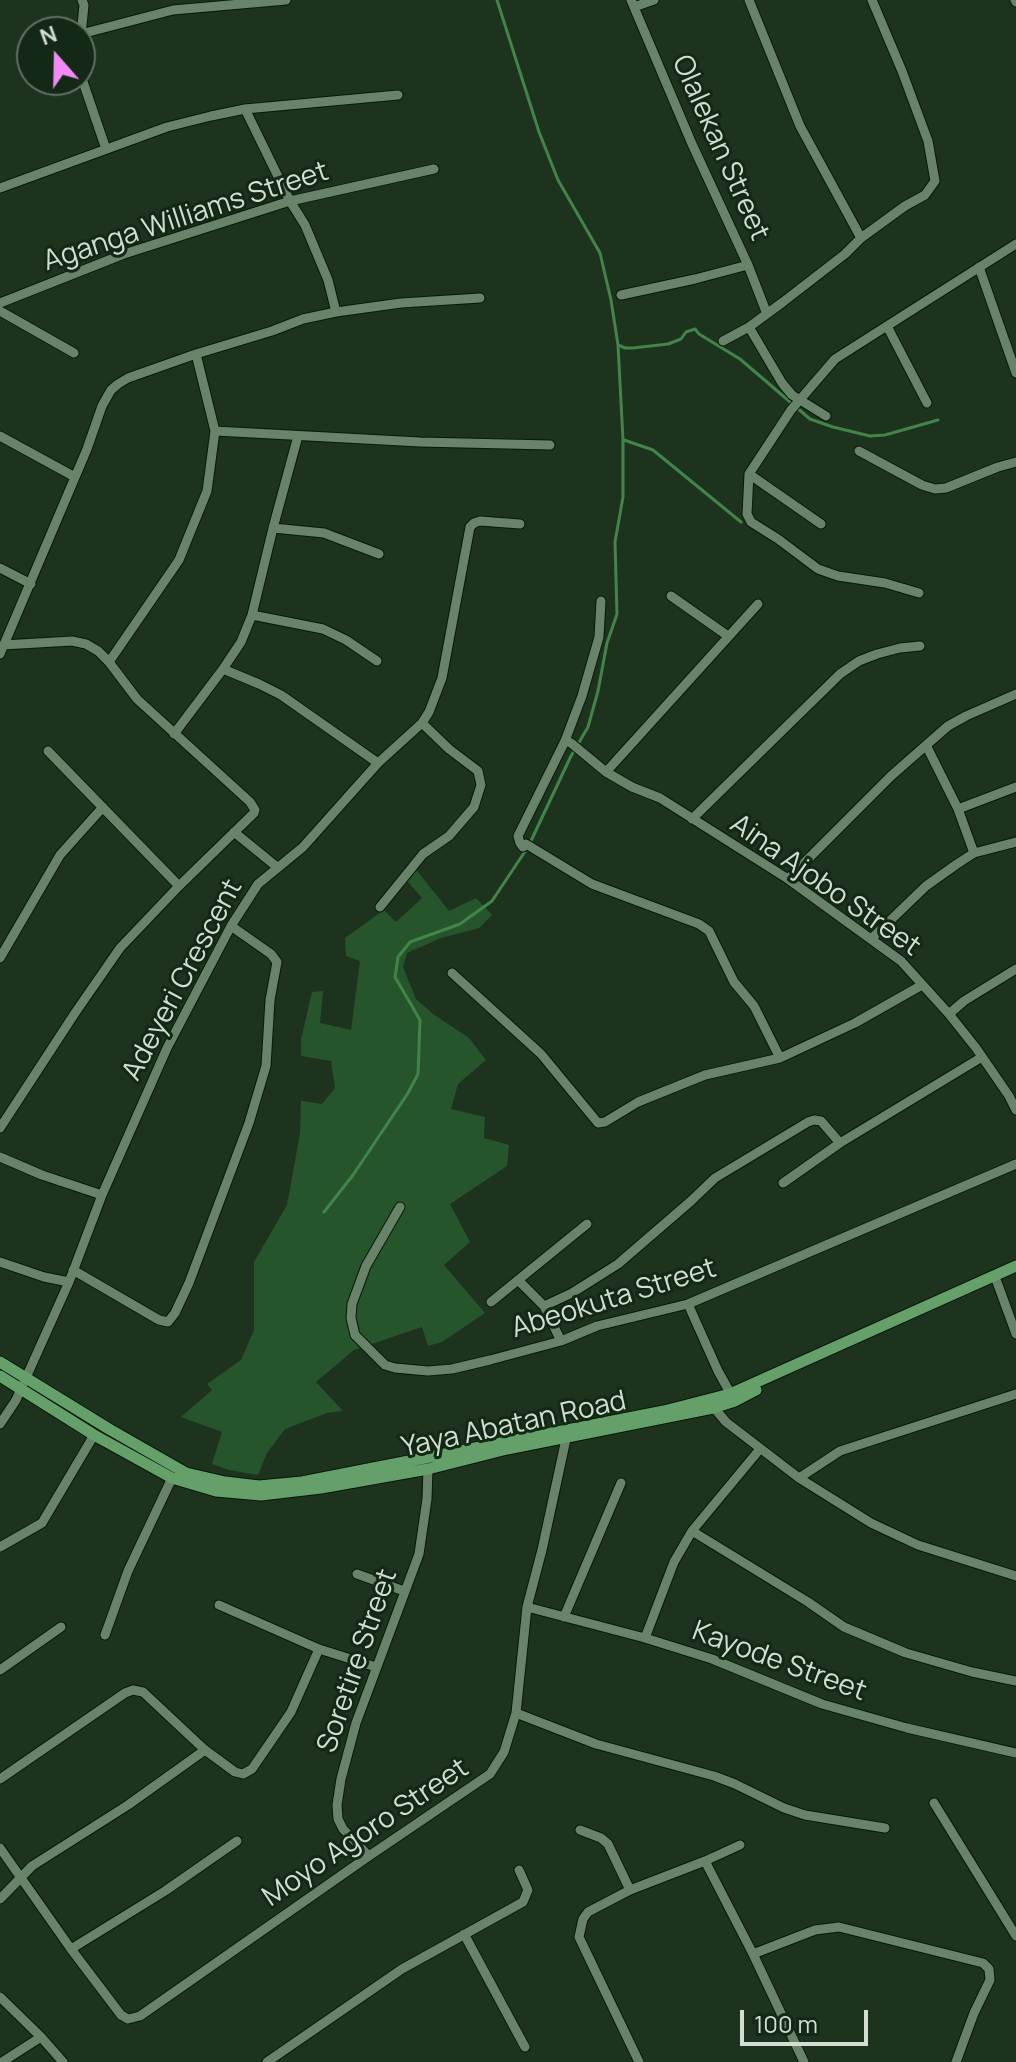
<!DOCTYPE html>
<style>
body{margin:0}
#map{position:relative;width:1016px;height:2062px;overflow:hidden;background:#1d331e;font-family:Manrope,sans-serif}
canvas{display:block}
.north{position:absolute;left:16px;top:16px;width:80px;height:80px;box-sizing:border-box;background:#132815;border:2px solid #5f7160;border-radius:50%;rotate:340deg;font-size:22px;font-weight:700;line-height:32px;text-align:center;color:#d1ded1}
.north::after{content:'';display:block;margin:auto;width:28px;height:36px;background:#f18af4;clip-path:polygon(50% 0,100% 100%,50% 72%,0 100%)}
.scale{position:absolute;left:740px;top:2010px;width:128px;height:36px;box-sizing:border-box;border:4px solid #d1ded1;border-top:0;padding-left:10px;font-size:24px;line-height:28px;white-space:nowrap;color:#d1ded1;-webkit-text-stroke:6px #132815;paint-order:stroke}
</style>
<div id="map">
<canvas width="1016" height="2062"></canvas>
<div class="north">N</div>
<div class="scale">100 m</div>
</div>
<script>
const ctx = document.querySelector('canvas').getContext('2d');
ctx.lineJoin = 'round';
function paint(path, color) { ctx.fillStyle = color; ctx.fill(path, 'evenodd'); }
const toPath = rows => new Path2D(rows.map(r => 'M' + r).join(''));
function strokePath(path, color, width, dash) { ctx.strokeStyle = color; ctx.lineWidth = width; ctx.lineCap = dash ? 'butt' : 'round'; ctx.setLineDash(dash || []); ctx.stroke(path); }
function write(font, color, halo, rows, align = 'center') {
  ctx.font = font + ' Manrope,sans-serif'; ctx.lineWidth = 6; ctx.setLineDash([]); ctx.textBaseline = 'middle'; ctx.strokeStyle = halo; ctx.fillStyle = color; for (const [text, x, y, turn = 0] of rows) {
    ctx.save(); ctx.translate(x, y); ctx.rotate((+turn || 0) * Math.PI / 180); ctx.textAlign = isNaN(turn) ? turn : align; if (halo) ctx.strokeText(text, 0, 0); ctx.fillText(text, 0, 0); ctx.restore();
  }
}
paint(toPath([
 [414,867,449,911,476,898,492,915,479,928,441,938,407,953,403,967,416,999,433,1014,469,1038,486,1060,458,1084,451,1109,485,1117,484,1138,509,1145,507,1166,450,1204,470,1242,444,1265,485,1313,442,1342,428,1346,422,1327,354,1350,316,1382,343,1411,327,1413,285,1429,267,1453,258,1475,229,1470,212,1464,222,1432,181,1417,212,1390,207,1384,241,1360,254,1330,254,1262,287,1205,300,1133,301,1101,322,1104,335,1088,331,1061,301,1056,301,1040,312,992,323,991,320,1023,351,1030,360,961,346,956,345,938,384,910,396,922,422,898,403,876]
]), '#26552b');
strokePath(toPath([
 [497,0,539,132,558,180,600,253,611,300,618,345,623,440,623,497,615,542,617,614,607,643,598,691,588,727,571,756,530,843],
 [618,345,625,348,633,348,668,344,681,339,686,332,695,329,699,334,740,359,810,419,833,427,870,436,885,435,938,420],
 [624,440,653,450,741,522],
 [324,1212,353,1175,408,1093,418,1074,420,1020,395,977,398,957,410,942,460,924,492,901,526,850]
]), '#428449', 3);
const minor = toPath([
 [631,0,692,144,748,265,767,314],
 [749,0,800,126,861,238],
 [1015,0,1016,2],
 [634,7,654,0],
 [81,34,173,10,286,0],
 [80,45,84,5,82,0],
 [80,73,106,149],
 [245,109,290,201,305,225,328,280,336,312],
 [0,188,167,127,211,116,245,109,398,95],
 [979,267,1016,373],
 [621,295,695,279,748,265],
 [0,303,124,254,290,201,434,169],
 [0,311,74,353],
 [887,326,927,403],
 [749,327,782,383,792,395,826,416],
 [723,341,749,327,783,302,845,254,861,238,905,206,925,195,935,181,928,141,902,71,872,0],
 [215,431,420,442,550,445],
 [0,436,75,477],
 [859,451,922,485,935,489,946,488,998,467,1016,462],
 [749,474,821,524],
 [273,528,324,533,379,554],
 [0,568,31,584],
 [919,593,885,583,838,576,818,569,778,539,751,522,747,514,749,474,791,410,835,359,1016,244],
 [671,596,728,636],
 [601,601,599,637,582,696,565,741,518,836,520,843,523,847,526,844,592,884,699,924,709,931,734,982,754,1006,780,1058],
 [252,615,323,629,346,640,377,661],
 [0,654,87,449,102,406,111,390,118,384,128,378,196,354,272,331,303,319,336,312,401,303,480,298],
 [109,662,179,560,207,491,215,431,196,354],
 [223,669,241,642,252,615,273,528,298,436],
 [174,734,223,669,259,684,281,695,378,763],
 [565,741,571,743,606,772,632,787,660,798,788,879,901,961,949,1014,976,1048,1009,1096,1016,1110],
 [926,745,958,809,974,853],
 [48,751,179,886],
 [606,772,758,604],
 [958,809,1016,787],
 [692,819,840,674,859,661,877,654,900,648,920,646],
 [234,832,277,867],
 [788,879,891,776,948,726,966,716,1016,694],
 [380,907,423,854,449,836,474,807,481,785,478,771,449,749,422,723],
 [871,939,926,886,957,864,974,853,1016,842],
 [0,958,60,855,103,807],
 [452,973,541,1054,598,1123,605,1122,638,1102,705,1075,780,1058,855,1023,922,985],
 [949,1014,964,1001,1016,969],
 [0,1128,75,1013,120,948,179,886,254,813,255,810,250,802,137,699,109,662,98,651,86,644,72,641,3,645],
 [0,1157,42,1175,102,1195],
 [783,1183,840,1143,982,1057],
 [400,1207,366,1266,352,1304,351,1318,355,1335,385,1365,395,1368,428,1371,452,1369,490,1360,561,1341,597,1326,688,1304,1016,1164],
 [0,1262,44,1277,69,1282],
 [73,1270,159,1320,168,1322,175,1313,189,1283,249,1123,266,1066,270,1000,277,962,271,954,231,926],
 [518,1280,544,1306,561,1341],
 [997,1282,1016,1334],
 [491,1302,587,1224],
 [688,1304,718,1371,733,1398],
 [544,1306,572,1293,618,1264,691,1201,715,1178,808,1122,814,1120,821,1121,840,1143],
 [710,1403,726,1422,799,1478,871,1523,918,1545,1016,1576],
 [0,1424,16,1400,69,1282,102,1195,167,1048,231,926,258,884,303,847,378,763,422,723,429,712,442,678,470,527,474,523,480,521,520,524],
 [799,1478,840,1451,1016,1394],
 [692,1531,808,1602,844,1627,906,1653,972,1672,1016,1681],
 [0,1547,42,1523,94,1435],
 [357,1574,404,1591],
 [219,1605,319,1649,376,1667],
 [527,1607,645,1638,712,1659,822,1704,907,1728,1016,1753],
 [564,1617,621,1483],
 [105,1635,128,1571,172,1478],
 [645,1638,674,1562,692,1531,760,1449],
 [0,1670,61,1627],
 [516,1713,596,1744,714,1776,735,1784,784,1808,805,1815,885,1828],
 [0,1779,125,1693,133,1690,143,1692,205,1750,235,1772,243,1774,252,1769,291,1712,319,1649],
 [934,1803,1016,1936],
 [580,1830,601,1838,608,1844,630,1890],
 [0,1848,71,1949,121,2015,128,2019,140,2016,369,1856,490,1774,504,1752,516,1713,527,1607,542,1550,566,1439],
 [369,1856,343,1829,338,1819,337,1805,341,1779,356,1723,419,1554,427,1499,428,1469],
 [705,1861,753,1954,804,2062],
 [0,1899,32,1866,128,1805,205,1750],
 [464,1934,525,2047],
 [71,1949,165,1891,237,1841],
 [753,1954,815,1930,839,1927,983,1963,989,1969,990,1980,974,2013,956,2062],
 [0,1997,41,2037,63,2062],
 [2,2062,41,2037],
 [267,2062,402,1969,523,1902,528,1890,519,1870],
 [639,2062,579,1937,583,1919,588,1912,630,1890,705,1861,740,1845]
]);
const major = toPath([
 [0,1362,109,1429,186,1473,225,1482,259,1486,302,1482,664,1411,730,1394,1016,1266],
 [0,1376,94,1435,172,1478,216,1491,261,1495,321,1488,428,1469,507,1449,713,1408,735,1401,756,1390]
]);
strokePath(minor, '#051a07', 11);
strokePath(major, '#051a07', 13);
strokePath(minor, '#69826a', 9);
strokePath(major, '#65a06b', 11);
write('28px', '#d1ded1', '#132815', [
 ["Olalekan Street",720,148,66],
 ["Aganga Williams Street",186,217,-18],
 ["Aina Ajobo Street",825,886,35],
 ["Adeyeri Crescent",183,980,-62],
 ["Abeokuta Street",614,1299,-17],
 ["Yaya Abatan Road",514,1425,-12],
 ["Soretire Street",358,1661,-71],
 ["Kayode Street",779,1662,20],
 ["Moyo Agoro Street",366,1833,-34]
]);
</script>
